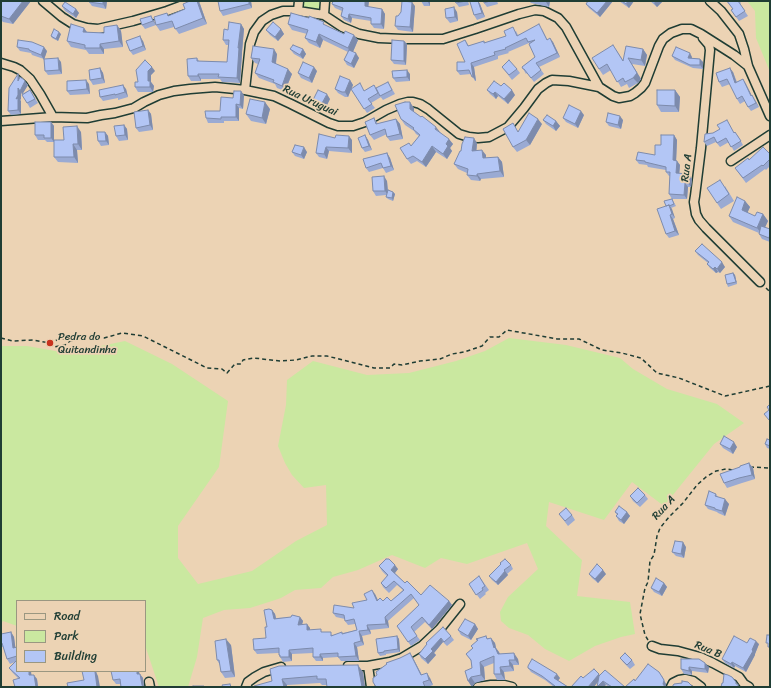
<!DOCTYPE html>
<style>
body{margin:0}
#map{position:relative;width:771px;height:688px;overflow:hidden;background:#ecd3b4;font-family:Sriracha,sans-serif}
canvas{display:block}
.frame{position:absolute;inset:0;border:2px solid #1f3d34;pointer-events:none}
.legend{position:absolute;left:16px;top:600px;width:130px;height:72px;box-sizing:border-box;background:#ecd3b4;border:1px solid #9a9781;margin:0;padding:5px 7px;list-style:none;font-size:12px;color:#1f3d34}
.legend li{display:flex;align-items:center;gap:8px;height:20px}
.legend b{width:20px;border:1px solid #9a9781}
</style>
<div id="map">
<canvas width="771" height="688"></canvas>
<div class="frame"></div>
<ul class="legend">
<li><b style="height:5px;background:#ecd3b4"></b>Road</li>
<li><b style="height:11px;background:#cae8a0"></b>Park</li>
<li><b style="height:11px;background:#b3c6f5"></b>Building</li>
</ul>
</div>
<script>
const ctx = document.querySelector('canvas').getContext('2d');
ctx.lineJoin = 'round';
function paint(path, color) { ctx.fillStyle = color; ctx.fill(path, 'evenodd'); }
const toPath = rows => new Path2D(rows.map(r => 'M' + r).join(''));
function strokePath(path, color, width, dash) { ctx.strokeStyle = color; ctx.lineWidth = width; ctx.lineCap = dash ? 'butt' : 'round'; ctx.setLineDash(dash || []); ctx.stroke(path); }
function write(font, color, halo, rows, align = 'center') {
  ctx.font = font + ' Sriracha,sans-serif'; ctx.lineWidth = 3.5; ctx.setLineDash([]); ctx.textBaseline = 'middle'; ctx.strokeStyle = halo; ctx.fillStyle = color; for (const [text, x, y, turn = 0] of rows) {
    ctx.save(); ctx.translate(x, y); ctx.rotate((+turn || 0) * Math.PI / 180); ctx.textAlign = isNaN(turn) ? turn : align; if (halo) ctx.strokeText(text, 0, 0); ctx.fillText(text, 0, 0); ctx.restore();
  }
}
paint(toPath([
 [302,1,323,1,319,8,316,10,303,7,302,5],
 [747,1,770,1,770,72,756,38,755,11],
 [509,338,566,345,620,358,633,369,667,389,717,404,744,423,714,444,664,506,632,482,604,520,549,502,546,526,582,560,577,596,630,602,635,634,621,637,595,646,569,661,545,649,528,635,509,628,501,621,500,612,508,597,538,569,527,543,467,564,441,558,425,568,392,555,358,570,333,577,321,588,295,590,281,598,272,601,250,608,224,610,203,618,197,657,188,687,159,687,145,645,145,601,17,601,17,626,3,621,1,624,1,346,27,346,67,353,125,341,172,364,228,401,219,467,178,526,178,558,198,584,252,571,296,541,327,525,326,485,304,488,292,475,285,463,278,446,286,405,287,380,313,361,367,375,409,373,456,361,485,351]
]), '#cae8a0');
const minor = toPath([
 [43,1,62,17,73,24,87,28,98,29,133,21,167,11,194,1],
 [299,1,298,11,324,15,325,1],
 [710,1,721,11,739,34,744,49,748,66,770,116],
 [324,15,342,27,359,34,379,38,403,39,443,39,475,29,519,14,535,10,544,11,558,18,566,27,599,87,613,96,619,98,630,96,635,93,641,88,645,83,659,46,663,39,671,33,682,29,691,29,701,34,734,55,748,66],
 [703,38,709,45,710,50,701,148,695,196,694,202,696,214,699,220,706,228,760,282],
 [1,63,14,67,20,70,30,79,40,94,53,117],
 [245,90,250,44,254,32,262,21,271,15,283,11,298,11],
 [1,121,53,117,87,118,101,115,115,113,134,108,144,102,159,95,174,91,190,89,215,87,245,90,274,96,291,104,329,123,338,126,353,126,365,122,386,110,400,104,408,102,413,102,420,104,428,109,459,134,469,137,478,138,489,137,508,127,524,108,538,89,546,83,552,80,569,81,599,87],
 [731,161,770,135],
 [652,646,660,649,678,651,700,657,713,663,739,677,744,684,749,687],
 [348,666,368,666,390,662,402,658,422,646,440,629,460,604],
 [368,666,371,687],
 [149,682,150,687],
 [246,687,248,682,255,677,264,672,281,667],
 [478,687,491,685,504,685,512,687],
 [671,687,673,683,679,680,685,679,693,681,701,687]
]);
strokePath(minor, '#1f3d34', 11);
strokePath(toPath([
 [766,288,770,292],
 [1,338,13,341,33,340,50,343,57,340,65,339,70,341,86,337,104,338,122,333,143,336,207,368,222,369,227,373,235,364,241,364,243,360,254,358,280,361,296,360,312,356,327,356,374,368,390,368,394,364,402,365,420,361,440,359,452,354,464,352,482,346,490,337,499,337,507,330,557,339,579,339,602,350,622,353,641,358,657,373,679,378,725,396,770,386],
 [50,343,54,347,65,345,70,341],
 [750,467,770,468],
 [648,640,645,635,640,614,645,588,648,582,650,561,654,555,657,536,660,528,669,517,683,503,697,485,706,477,716,471,726,469,733,470]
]), '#1f3d34', 1.5, [4, 3]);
strokePath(minor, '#ecd3b4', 8);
paint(toPath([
 [1,1,31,1,13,24,3,22,1,20],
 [107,1,106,9,92,6,89,2],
 [190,1,198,1,200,4,207,24,179,34,174,27,160,31,156,25,169,16,185,9],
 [251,1,252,8,223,16,220,11],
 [333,1,369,1,368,7,382,9,385,14,384,29,374,28,371,24,371,21,352,18,351,23,344,20,341,16,342,11,335,8,332,4],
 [421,1,430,1,430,6,424,6],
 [455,1,468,1,469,5,459,7,456,3],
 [472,1,478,1,480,4,485,17,477,20,474,15],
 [484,1,497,1,498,4,487,7,484,3],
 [529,1,550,1,549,7,531,3],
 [588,1,613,1,600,17,589,8,586,4],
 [619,1,634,1,629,8],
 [650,1,663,1,657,7],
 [726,1,739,1,741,3,740,4,748,16,739,21,731,10,733,9],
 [62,6,76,9,79,13,76,18,65,11],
 [415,6,413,32,398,30,395,26,398,16,401,12],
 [457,12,458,21,450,23,446,18],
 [151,16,154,21,156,25,145,29,142,25],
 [241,24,244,29,242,52,242,53,240,83,222,82,220,79,201,79,201,81,191,81,188,76,197,58,199,61,227,62,228,45,226,45,223,40,228,30],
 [288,24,327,26,358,40,353,52,359,58,354,68,347,65,344,60,348,52,323,40,320,48,309,43,305,38,307,34,292,30],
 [117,25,121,31,123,47,104,49,104,54,89,54,86,50,71,47,67,41,84,28,87,32,104,33],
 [281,29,284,34,278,41,270,35,266,30],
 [542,29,547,39,553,42,560,57,539,67,544,74,534,82,527,73,526,74,522,67,535,57,529,43,508,52,509,53,498,56,498,59,474,67,476,81,475,81,471,74,460,75,457,71,465,62,465,40,469,46,484,41,485,43,506,36,516,31,518,35],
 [61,34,58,41,52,38,51,36],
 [143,41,146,50,133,55,130,51],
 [404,41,407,44,406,65,394,64,391,60],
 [613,45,623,60,643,49,647,55,645,66,632,64,641,79,638,83,629,88,627,84,621,87,611,70,603,75,599,69],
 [17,47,47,51,44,59,61,62,62,74,48,75,45,71,44,59,32,55,31,53,20,51],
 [290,49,303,49,306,54,303,59,294,54],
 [277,54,276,64,292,74,285,91,277,88,275,84,259,78,255,73,258,64,255,63,251,58],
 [672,56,692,57,692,58,700,59,703,62,703,69,693,68,675,60],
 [502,67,517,69,520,73,512,80],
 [100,68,103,73,105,83,93,85,90,80],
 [155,71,151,75,151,82,154,86,153,92,138,92,135,87,138,82],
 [317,71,312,83,301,78,298,73],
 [733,72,737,82,743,79,746,84,752,96,755,100,759,107,751,111,748,107,745,101,740,104,737,99,730,84,722,87,719,82],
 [410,74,410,81,396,82,393,78],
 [20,77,23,79,28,85,22,94,30,90,38,103,30,108,21,92,21,99,20,100,21,101,21,114,11,115,8,111],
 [350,80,353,85,351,89,364,91,374,85,380,95,388,82,395,94,383,100,380,96,381,97,371,103,375,108,367,113,351,89,348,97,345,97,338,93,335,89],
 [89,84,90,94,70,95,67,91],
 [126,89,128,97,118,100,118,98,103,101,100,97],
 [487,90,515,95,508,104,498,96,496,99,490,94],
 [675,90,680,97,679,112,661,112,657,105],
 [244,95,243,109,239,108,239,121,224,121,224,123,208,123,206,118,220,111,233,98],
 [330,99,325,109,316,104,313,100],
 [414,108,414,112,440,132,453,144,450,148,452,151,447,159,436,152,426,167,417,161,411,164,407,159,411,146,419,136,416,134,414,131,405,125,401,119],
 [270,109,266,124,251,121,246,114],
 [148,110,151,114,153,130,139,132,136,128],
 [584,115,578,128,566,122,563,118],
 [374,118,378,124,396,119,400,124,403,139,390,141,387,137,387,134,374,140,370,135],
 [543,120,556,121,560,126,556,131,546,124],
 [623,120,621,129,609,126,606,122],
 [51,122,54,126,54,142,47,142,45,140,38,140,35,135],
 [542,124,530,145,517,152,513,147,518,131],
 [729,124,734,133,738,136,743,145,734,151,729,142,720,147,716,142,707,146,704,142,713,133],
 [124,125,127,129,128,140,119,141,116,136],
 [81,132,82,150,77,150,78,163,58,162,54,157,64,140],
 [105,132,108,136,109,145,101,146,98,141],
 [365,135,368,140,372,150,365,152,362,148],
 [674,135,677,140,676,160,680,165,679,174,689,174,692,179,691,187,688,187,687,199,672,199,676,206,671,208,675,218,673,219,679,235,669,238,666,234,666,206,672,199,669,194,670,176,669,176,666,172,666,170,648,167,647,165,639,164,636,160,655,155,661,145],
 [335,138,352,140,352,153,329,151,327,159,319,157,316,153],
 [477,143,476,151,486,155,486,158,498,157,502,162,504,177,481,179,480,181,471,180,467,175,467,173,458,169,454,164,461,151],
 [292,152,307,152,304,159,295,156],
 [387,153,390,158,394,170,386,173,383,168,369,172,366,168],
 [770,154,770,166,766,170,765,169,746,183,735,168,749,160],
 [387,181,388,190,393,192,395,194,393,201,388,199,386,197,386,195,376,196,373,191],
 [725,186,734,201,721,209,717,203],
 [745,201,750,207,747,213,755,216,763,214,768,221,765,227,770,229,770,242,762,239,759,234,759,233,733,222,729,216],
 [695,251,725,267,720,273,718,272,716,273,710,268,707,264,708,263,698,255],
 [733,273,735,275,737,284,728,287,727,284],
 [770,440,770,449,767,448,765,444],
 [720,444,737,447,733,454,723,448],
 [749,463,753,468,755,479,742,483,727,488,724,483],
 [716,494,718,497,729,504,725,516,718,513,717,512,708,509,705,505],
 [645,495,648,499,640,507,633,501,630,496],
 [615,512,627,512,630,516,624,524,619,521,616,516,617,515],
 [559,514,572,515,575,520,568,526],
 [686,547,684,558,676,556,672,552],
 [511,565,513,569,507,574,508,575,498,585,492,580,489,576],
 [379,566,398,569,395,573,405,583,421,595,449,601,452,605,432,629,425,622,414,632,420,640,411,646,397,626,419,605,414,598,388,621,389,628,370,630,371,634,362,636,364,645,357,647,359,661,341,661,338,657,323,658,323,661,316,661,313,657,313,653,292,654,292,661,283,662,279,655,279,653,257,654,254,650,266,638,267,627,272,610,275,614,276,618,300,617,303,621,302,624,310,628,310,630,323,632,333,635,357,630,355,624,348,625,345,621,345,619,336,617,333,613,354,608,375,594,378,600,391,601,403,590,397,585,389,593,383,587,381,583,387,576,382,571],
 [589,574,606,574,598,583,592,578],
 [479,576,489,590,485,593,486,594,480,599,469,584],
 [664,583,667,587,662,596,654,592,651,588],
 [475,624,478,629,471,640,461,635,458,630],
 [11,632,14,637,15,647,17,647,17,671,32,675,37,679,38,687,15,687,19,679,12,672,9,668,15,662,10,664,7,659,3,647,2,647,1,646,1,634],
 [397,636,399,639,400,652,386,654,386,655,380,656,378,653],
 [451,636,454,640,447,646,443,642,434,653,436,655,428,664,421,658,419,654,427,644],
 [488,638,495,643,496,648,500,654,518,659,519,665,513,665,514,671,504,672,505,680,497,680,494,674,494,663,484,667,485,680,475,683,472,687,468,681,472,668,471,661,466,654,473,648,477,641,476,639],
 [747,643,759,644,755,654,755,655,746,672,735,666,734,668,725,663,722,659],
 [231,645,235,677,225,678,221,672,220,665,217,660],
 [413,658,422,675,430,678,433,685,428,687,376,687],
 [620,658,632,660,635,665,630,669,623,662],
 [681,659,709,667,708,673,692,671,692,675,684,674,681,669],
 [528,668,560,678,558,680,568,687,554,687,545,680,531,672],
 [270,669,363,672,365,687,327,687,327,685,322,685,320,683,287,685,287,687,255,687,272,681],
 [139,671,139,674,143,678,144,687,121,687,120,684,116,684,113,680],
 [600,675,625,687,635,681,662,676,666,684,666,687,609,687,606,685,598,682,583,678]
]), '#9aaad3');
paint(toPath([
 [23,1,31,1,13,24,9,19],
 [103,1,107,1,106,9,103,4],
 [197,1,198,1,200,4,207,24,203,18],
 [249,1,251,1,252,8,249,4],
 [365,1,369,1,368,10,365,6],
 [428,1,430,1,430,6,428,2],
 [478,1,480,4,485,17,482,13],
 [546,1,550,1,549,7,546,2],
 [607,1,613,1,600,17,597,13],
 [628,1,634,1,629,8,626,4],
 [656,1,663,1,657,7,654,3],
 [412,2,415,6,413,32,410,27],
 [454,7,457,12,458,21,455,17],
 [76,9,79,13,76,18,73,14],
 [382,9,385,14,384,29,381,24],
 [349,14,352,18,351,23,348,19],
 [151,16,154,21,156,25,153,21],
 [241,24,244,29,242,52,242,53,240,83,237,78,238,48],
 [117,25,121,31,123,47,119,41],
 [84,28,88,34,83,32],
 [281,29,284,34,278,41,275,37],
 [59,32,61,34,58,41,56,39],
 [319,34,323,40,320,48,316,42],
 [354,35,358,40,352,54,348,48],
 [140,36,143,41,146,50,143,46],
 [550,38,553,42,560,57,557,53],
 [404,41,407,44,406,65,404,61],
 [100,44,104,49,104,54,100,48],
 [44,47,47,51,44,60,41,55],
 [274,49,277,54,275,68,272,62],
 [303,49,306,54,303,59,300,55],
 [643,49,647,55,645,66,641,60],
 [356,53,359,58,354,68,351,64],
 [690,53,692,57,690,62,688,58],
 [58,58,61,62,62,74,59,70],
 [628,58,641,79,638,83,633,78],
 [700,59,703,62,703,69,700,65],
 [471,63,474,67,476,81,473,77],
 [152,67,155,71,151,75,151,82,154,86,153,92,150,87,148,81,148,71],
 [314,67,317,71,312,83,309,78],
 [100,68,103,73,105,83,102,78],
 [730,68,733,72,738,87,735,83],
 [288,69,292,74,285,91,282,86],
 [407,70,410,74,410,81,407,77],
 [18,74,20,78,18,81],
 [198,74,201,79,201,81,198,76],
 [743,79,746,84,754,100,751,96],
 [86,80,89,84,90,94,87,89],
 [350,80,353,85,348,97,345,92],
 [25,81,28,85,22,95,21,92,21,99,20,100,21,101,21,114,18,110,16,99,18,88],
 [123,85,126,89,128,97,125,92],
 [512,90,515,95,508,104,504,99],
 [675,90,680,97,679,112,675,106],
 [241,91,244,95,243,109,240,105],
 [495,92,498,96,496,99,493,94],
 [327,94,330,99,325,109,321,105],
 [752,95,755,100,759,107,756,103],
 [265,102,270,109,266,124,262,118],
 [410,102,414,108,414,115,410,109],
 [236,104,239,108,239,121,236,117],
 [148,110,151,114,153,130,150,125],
 [581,111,584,115,578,128,575,124],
 [620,116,623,120,621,129,618,125],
 [396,119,400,124,403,139,400,134],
 [538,119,542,124,530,145,526,140],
 [556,121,560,126,556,131,553,126],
 [51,122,54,126,54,142,51,138],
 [124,125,127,129,128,140,125,135],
 [77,126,81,132,82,150,78,144],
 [436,127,440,132,435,129],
 [105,132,108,136,109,145,106,141],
 [365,135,368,140,372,150,369,146],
 [674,135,677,140,676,164,673,160],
 [349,136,352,140,352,153,348,148],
 [474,138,477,143,476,157,472,151],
 [449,139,453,144,450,148,452,151,447,159,443,154,446,144],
 [73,144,77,150,78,163,74,157],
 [432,146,436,152,426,167,422,162],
 [304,147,307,152,304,159,301,155],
 [326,147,329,151,327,159,324,154],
 [482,150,486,155,486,164,483,158],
 [387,153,390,158,394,170,391,166],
 [498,157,502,162,504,177,500,171],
 [677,161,680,165,679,177,676,173],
 [477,174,481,179,480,181,477,176],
 [689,174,692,179,691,187,688,183],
 [384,176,387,181,388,195,385,191],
 [685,183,688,187,687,199,684,195],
 [393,192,395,194,393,201,392,198],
 [745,201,750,207,746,216,742,210],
 [669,205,672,209,675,218,672,214],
 [763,214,768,221,762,234,757,228],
 [670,215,673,219,679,235,675,231],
 [722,262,725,267,720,273,717,269],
 [715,267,718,272,716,273,713,269],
 [733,273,735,275,737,284,736,282],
 [734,442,737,447,733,454,730,449],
 [749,463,753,468,755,479,752,475],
 [725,499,729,504,725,516,722,511],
 [627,512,630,516,624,524,621,520],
 [683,542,686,547,684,558,681,554],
 [395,565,398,569,394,574,391,570],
 [603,570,606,574,598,583,595,579],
 [505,571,508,575,498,585,496,582],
 [664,583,667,587,662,596,659,592],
 [372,590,375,594,380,605,377,601],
 [449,601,452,605,432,629,429,625],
 [272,610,275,614,277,623,274,619],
 [300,617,303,621,301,629,298,625],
 [385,617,388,621,389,628,386,624],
 [307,624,310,628,310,635,307,630],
 [475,624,478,629,471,640,468,636],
 [367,625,370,630,371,634,368,630],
 [359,631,362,636,364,645,361,641],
 [11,632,14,637,16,652,13,648],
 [397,636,399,639,400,652,398,649],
 [441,638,443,642,434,653,436,655,428,664,425,659,431,649],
 [491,638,495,643,496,648,499,652,502,659,494,648],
 [226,639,231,645,235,677,231,671],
 [756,641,759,644,755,654,755,655,746,672,743,668],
 [354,643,357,647,359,661,356,656],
 [289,650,292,654,292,661,289,657],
 [410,653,413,658,424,680,421,675],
 [514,653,518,659,519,665,515,660],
 [320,654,323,658,323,661,320,657],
 [509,660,513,665,514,671,510,666],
 [480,662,484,667,485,680,481,675],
 [732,662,735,666,734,668,731,664],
 [705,663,709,667,708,673,705,669],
 [358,665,363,672,365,687,362,687],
 [500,667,504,672,505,680,501,674],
 [689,667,692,671,692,675,689,671],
 [29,671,31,671,32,680,29,675],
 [94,671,96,671,97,674,98,676,100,687,97,687],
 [137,671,139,671,140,678,137,674],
 [659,672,666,684,666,687,665,687,663,684],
 [427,673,430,678,433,685,429,680],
 [140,674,143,678,144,687,143,687,142,685],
 [557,674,560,678,557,682,554,678],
 [599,674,601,678,594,687,588,687],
 [34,675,37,679,38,687,36,687],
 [471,677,475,683,472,687,468,681],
 [282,679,287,685,287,687,284,687],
 [603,681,606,685,604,687,597,687]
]), '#7d8bac');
const building = toPath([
 [1,1,23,1,9,19,1,16,1,1],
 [89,1,103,1,103,4,89,2,89,1],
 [190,1,197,1,203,18,175,29,172,21,156,25,154,17,167,13,168,16,185,9,183,4,190,1],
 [218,1,249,1,249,4,220,11,218,1],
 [333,1,365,1,365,6,382,9,381,24,371,24,371,18,349,14,348,19,341,16,343,8,332,4,333,1],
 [402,1,412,2,410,27,395,26,396,16,398,16,401,12,402,1],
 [455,1,466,1,456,3,455,1],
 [472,1,478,1,482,13,474,15,470,2,472,1],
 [484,1,490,1,484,3,484,1],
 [588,1,607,1,597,13,586,4,588,1],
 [622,1,628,1,626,4,622,1],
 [727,1,738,1,745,11,736,17,731,10,733,9,727,1],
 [65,2,76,9,73,14,62,6,65,2],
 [454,7,455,17,446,18,445,9,454,7],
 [291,13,309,18,309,16,324,22,323,24,344,34,345,31,354,35,348,48,319,34,316,42,305,38,308,30,288,24,291,13],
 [151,16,153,21,142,25,140,19,151,16],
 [229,22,241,24,238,48,239,48,237,78,218,77,219,74,198,74,198,76,188,76,187,59,197,58,197,61,227,62,229,40,223,40,224,29,228,30,229,22],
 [273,22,281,29,275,37,266,30,273,22],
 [71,24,84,28,83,32,104,33,104,27,117,25,119,41,100,44,100,48,85,48,85,45,67,41,71,24],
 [539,24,547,40,550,38,557,53,536,63,541,70,531,78,524,69,523,69,522,67,535,57,529,44,535,40,528,42,526,38,505,48,506,49,494,52,495,55,471,63,473,77,472,77,469,70,457,71,457,62,465,62,457,44,465,40,468,46,484,41,484,43,506,36,504,31,513,27,517,36,539,24],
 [54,29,59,32,56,39,51,36,54,29],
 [140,36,143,46,130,51,126,41,140,36],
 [18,40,32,42,44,47,41,55,29,50,29,49,17,47,18,40],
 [392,40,404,41,404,61,391,60,392,40],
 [293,45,303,49,300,55,290,49,293,45],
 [613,45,623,61,626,46,643,49,641,60,628,58,637,73,633,78,625,82,623,78,617,82,607,64,599,69,592,58,613,45],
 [253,46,274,49,272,62,288,69,282,86,273,82,274,80,255,73,260,59,251,58,253,46],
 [676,47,690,53,688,58,700,59,700,65,690,65,672,56,676,47],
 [349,50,356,53,351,64,344,60,349,50],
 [58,58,59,70,45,71,44,59,58,58],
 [145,60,152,67,148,71,148,81,150,81,150,87,135,87,135,82,138,82,136,70,145,60],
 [509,60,517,69,509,75,502,67,509,60],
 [303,62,314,67,309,78,298,73,303,62],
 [100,68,102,78,90,80,89,70,100,68],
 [730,68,735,83,743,79,751,96,752,95,756,103,748,107,742,96,737,99,727,79,719,82,716,73,730,68],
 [407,70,407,77,393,78,392,71,407,70],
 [18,74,18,81,20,77,23,79,25,81,20,91,18,88,18,95,16,99,18,98,18,110,8,111,9,88,18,74],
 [340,76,350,80,345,92,342,92,335,89,340,76],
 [86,80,87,89,67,91,67,81,86,80],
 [494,81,501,86,504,83,512,90,504,99,495,92,493,94,487,90,494,81],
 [388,82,392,90,380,96,376,88,388,82],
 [360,83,364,91,374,85,378,93,368,99,372,104,364,109,351,89,360,83],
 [123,85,125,92,115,95,115,94,100,97,99,90,123,85],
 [30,90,35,99,27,103,22,95,30,90],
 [318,90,327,94,321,105,313,100,318,90],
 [657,90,675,90,675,106,657,105,657,90],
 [234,91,241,91,240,105,236,104,236,117,221,117,221,119,206,118,205,111,220,111,221,97,233,98,234,91],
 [250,99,265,102,262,118,246,114,250,99],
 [405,102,410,102,410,109,421,117,422,116,436,127,435,129,449,139,446,144,448,146,443,154,432,146,422,162,413,156,407,159,400,148,409,143,411,146,420,135,413,129,414,128,401,119,395,105,405,102],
 [569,105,581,111,575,124,563,118,569,105],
 [148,110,150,125,136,128,134,112,148,110],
 [529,113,538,119,526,140,513,147,503,129,513,123,518,132,529,113],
 [608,113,620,116,618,125,606,122,608,113],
 [547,115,556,121,553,126,543,120,547,115],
 [374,118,376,124,396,119,400,134,387,137,385,129,370,135,365,122,374,118],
 [727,120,734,133,735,132,741,141,731,147,726,138,717,143,714,137,704,142,705,134,713,133,720,129,717,125,727,120],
 [35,122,51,122,51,138,44,138,44,135,35,135,35,122],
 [124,125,125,135,116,136,114,126,124,125],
 [77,126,78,144,73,144,74,157,54,157,54,140,64,140,63,127,77,126],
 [97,132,105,132,106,141,98,141,97,132],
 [319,134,335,138,336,135,349,136,348,148,326,147,324,154,316,153,319,134],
 [365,135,369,146,362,148,358,138,365,135],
 [661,135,674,135,673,160,677,161,676,173,689,174,688,183,685,183,684,195,669,194,670,172,666,172,666,167,645,162,645,161,636,160,638,152,655,155,655,145,661,145,661,135],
 [465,137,474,138,472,151,482,150,483,158,498,157,500,171,477,174,477,176,467,175,468,169,454,164,460,151,461,151,462,144,465,137],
 [295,145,304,147,301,155,292,152,295,145],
 [763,147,770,154,770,159,763,166,762,165,743,178,735,168,748,158,749,160,763,147],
 [387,153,391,166,383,168,381,163,366,168,363,159,387,153],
 [384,176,385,191,373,191,372,177,384,176],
 [720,180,729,194,717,203,707,188,720,180],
 [388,190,393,192,392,198,386,197,388,190],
 [737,197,745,201,742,210,755,216,757,212,763,214,757,228,729,216,737,197],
 [672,199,674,204,669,206,669,205,666,206,664,201,672,199],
 [669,205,672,214,670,215,675,231,666,234,657,209,669,205],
 [761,226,770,229,770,234,769,238,759,234,761,226],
 [702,244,722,262,717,269,715,267,713,269,707,264,709,262,695,251,702,244],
 [733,273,736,282,727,284,725,275,733,273],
 [770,404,770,419,769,420,764,414,769,410,767,407,770,404],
 [724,436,734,442,730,449,720,444,724,436],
 [767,439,770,440,770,446,765,444,767,439],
 [749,463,752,475,739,478,724,483,720,474,740,467,740,466,749,463],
 [638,488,645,495,637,503,630,496,638,488],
 [709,491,716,494,715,496,725,499,722,511,715,509,715,508,705,505,709,491],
 [619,506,627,512,621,520,616,516,618,514,615,512,619,506],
 [566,508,572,515,565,521,559,514,566,508],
 [675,541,683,542,681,554,672,552,675,541],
 [386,559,389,559,395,565,391,570,405,583,407,581,421,595,430,585,449,601,429,625,422,617,411,627,417,636,408,642,397,626,419,605,411,594,385,617,386,624,367,625,368,630,359,631,361,641,354,643,356,656,338,657,338,653,320,654,320,657,313,657,313,648,289,650,289,657,280,657,280,655,279,655,279,648,254,650,253,639,266,638,265,627,267,627,264,610,269,609,272,610,274,619,291,617,292,615,300,617,298,625,307,624,307,630,321,629,321,632,331,632,331,636,342,632,342,634,357,630,354,619,345,621,344,615,333,613,334,605,354,608,352,603,367,600,364,594,372,590,377,601,380,598,383,601,387,597,391,601,404,590,394,581,386,588,381,583,388,575,379,566,386,559],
 [505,559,511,565,504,570,505,571,496,582,489,576,501,564,500,563,505,559],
 [597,564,603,570,595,579,589,574,597,564],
 [479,576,485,586,482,588,483,590,476,595,469,584,479,576],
 [656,578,664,583,659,592,651,588,656,578],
 [465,619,475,624,468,636,458,630,465,619],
 [443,627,451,636,444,642,441,638,431,649,433,651,425,659,419,654,427,644,426,643,443,627],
 [11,632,13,648,17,647,17,656,7,659,2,643,1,643,1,634,11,632],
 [767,635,770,635,770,647,768,647,768,643,766,643,767,635],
 [397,636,398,649,384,651,384,652,378,653,376,639,397,636],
 [486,636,487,639,491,638,494,648,495,647,498,654,514,653,515,660,509,660,510,666,500,667,501,674,494,674,494,656,480,662,481,675,471,677,468,681,465,671,472,668,471,660,466,654,473,648,471,646,478,640,476,639,486,636],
 [734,636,747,643,750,638,756,641,752,650,753,651,743,668,732,662,731,664,722,659,734,636],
 [226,639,231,671,221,672,219,660,217,660,215,641,226,639],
 [410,653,421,675,427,673,429,680,423,682,425,687,376,687,373,682,373,678,377,675,376,672,387,664,386,663,400,658,410,653],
 [625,653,632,660,627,665,620,658,625,653],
 [532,659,557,674,554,678,568,687,554,687,555,686,542,676,528,668,528,666,532,659],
 [681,659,699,659,705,663,705,669,689,667,689,671,681,669,681,659],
 [17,660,17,671,29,671,29,675,34,675,36,687,15,687,13,680,20,678,9,668,17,660],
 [648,664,659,672,664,680,663,684,665,687,612,687,603,681,597,687,599,676,605,670,625,687,634,679,635,681,648,664],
 [358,665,362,687,327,687,326,679,317,679,317,676,282,679,284,687,255,687,254,686,272,681,270,669,279,666,358,665],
 [594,669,599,674,588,687,571,687,581,676,583,678,594,669],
 [82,671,94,671,95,672,97,687,68,687,67,683,84,680,82,671],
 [111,671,137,671,137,674,140,674,142,685,143,687,121,687,120,679,113,680,111,671],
 [724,674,728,675,732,677,736,682,736,684,738,684,738,687,721,687,722,683,723,683,724,674],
 [682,681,688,682,692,686,695,687,672,687,674,684,682,683,682,681],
 [230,684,231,687,223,687,222,685,230,684],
 [193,686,204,686,204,687,193,687,193,686]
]);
paint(building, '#b3c6f5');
strokePath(building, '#7d8bac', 1);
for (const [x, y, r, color] of [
 [50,343,4,"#c8321e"]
]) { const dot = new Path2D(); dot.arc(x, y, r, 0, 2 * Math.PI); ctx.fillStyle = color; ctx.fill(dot); strokePath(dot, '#ecd3b4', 1.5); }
write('11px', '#1f3d34', '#ecd3b4', [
 ["Rua Uruguai",310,101,25],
 ["Rua A",687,168,-83],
 ["Rua A",664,508,-48],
 ["Rua B",708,650,22]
]);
write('11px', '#1f3d34', '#ecd3b4', [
 ["Pedra do",58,337],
 ["Quitandinha",58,350]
], 'left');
</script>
